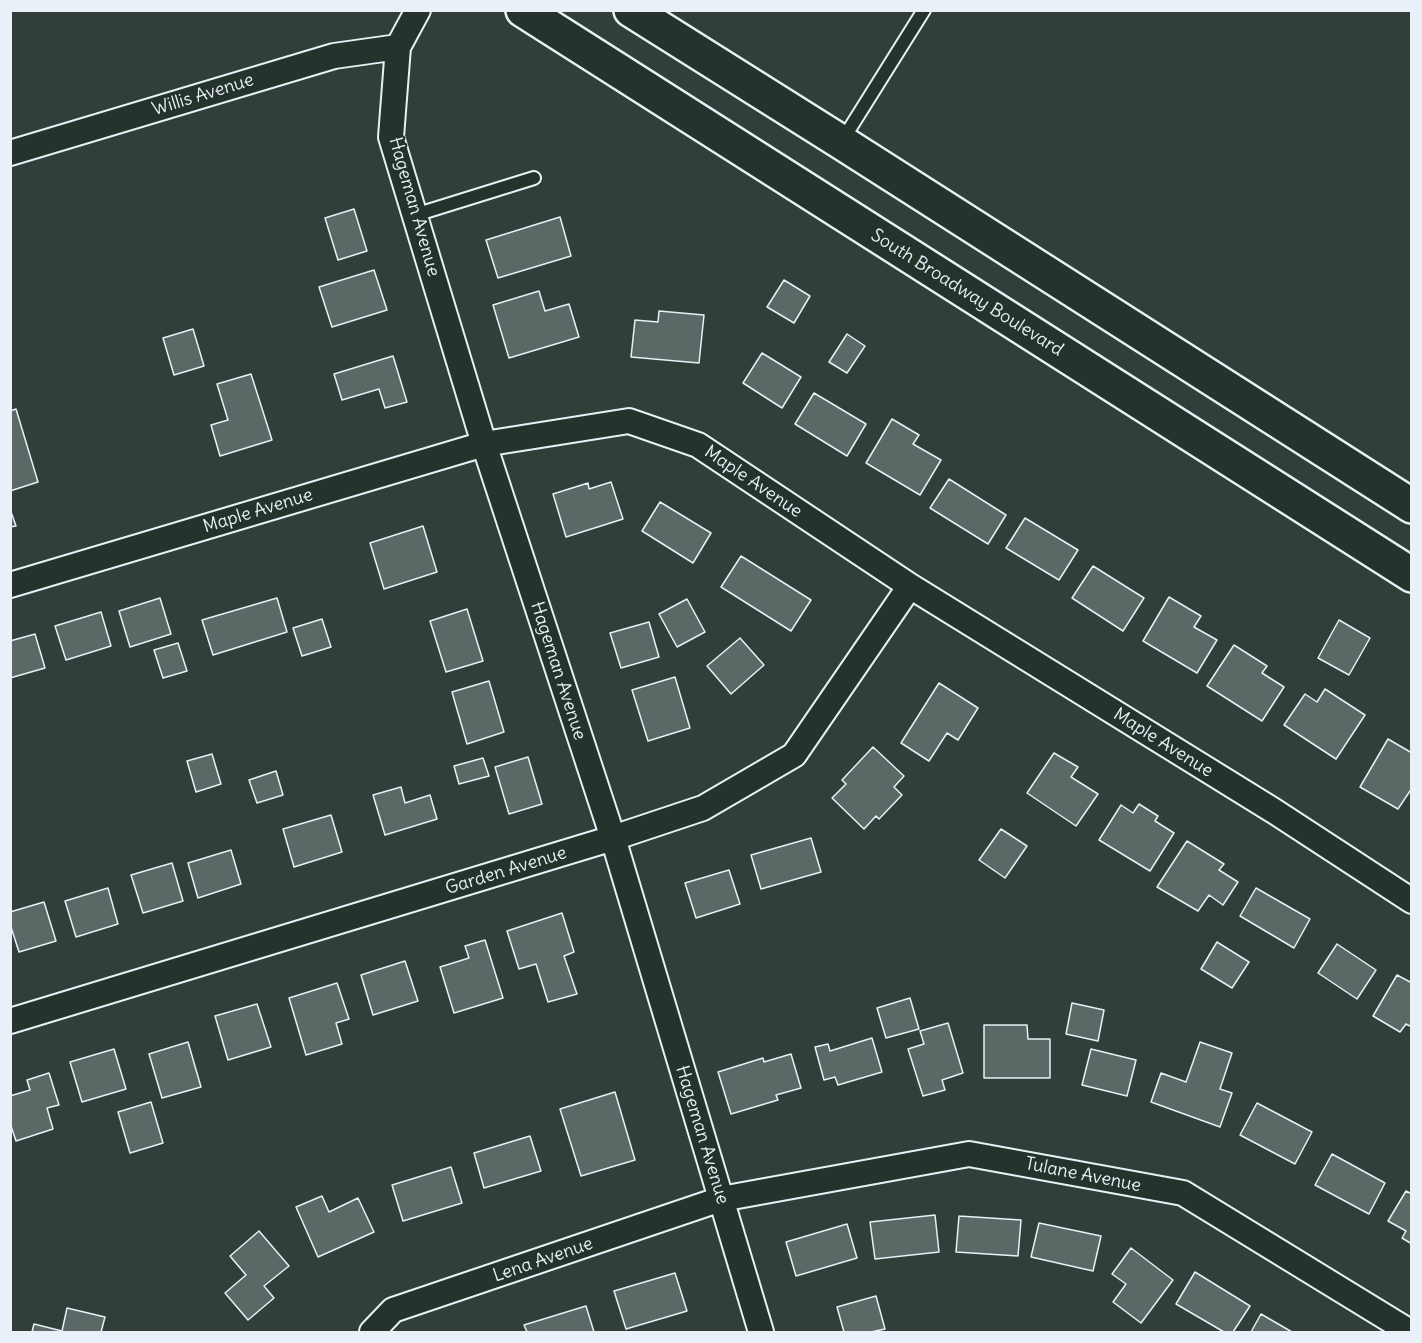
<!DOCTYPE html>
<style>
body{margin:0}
#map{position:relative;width:1422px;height:1343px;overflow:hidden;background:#323e39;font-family:Delius,sans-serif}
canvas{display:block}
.frame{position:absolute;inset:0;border:12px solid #e8f1f8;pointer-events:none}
</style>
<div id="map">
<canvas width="1422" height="1343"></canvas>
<div class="frame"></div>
</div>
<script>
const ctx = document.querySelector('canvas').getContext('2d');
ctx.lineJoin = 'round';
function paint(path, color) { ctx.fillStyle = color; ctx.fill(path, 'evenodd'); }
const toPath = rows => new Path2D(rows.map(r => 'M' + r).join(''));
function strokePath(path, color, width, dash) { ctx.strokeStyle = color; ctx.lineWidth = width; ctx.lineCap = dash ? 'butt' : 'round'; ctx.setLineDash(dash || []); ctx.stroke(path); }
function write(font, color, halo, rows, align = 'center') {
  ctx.font = font + ' Delius,sans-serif'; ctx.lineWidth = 4.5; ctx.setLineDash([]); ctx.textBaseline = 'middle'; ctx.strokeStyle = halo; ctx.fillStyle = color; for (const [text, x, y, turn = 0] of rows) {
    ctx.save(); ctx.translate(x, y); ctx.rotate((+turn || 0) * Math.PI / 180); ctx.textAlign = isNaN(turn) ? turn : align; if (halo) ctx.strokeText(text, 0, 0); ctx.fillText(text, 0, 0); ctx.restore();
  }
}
const building = toPath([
 [354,209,367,251,338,260,325,218,354,209],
 [560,217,571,256,498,278,486,240,560,217],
 [374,270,387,310,332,327,319,287,374,270],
 [784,280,810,296,794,323,767,307,784,280],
 [539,291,545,311,569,304,579,337,509,358,493,305,539,291],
 [659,311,704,315,699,363,631,357,635,320,658,322,659,311],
 [193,329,204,366,174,375,163,338,193,329],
 [847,334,865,346,847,373,829,362,847,334],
 [762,353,801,377,782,408,743,383,762,353],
 [393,356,407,402,385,408,379,389,342,400,334,374,393,356],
 [251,374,272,440,220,456,211,425,228,420,217,384,251,374],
 [814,393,866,424,847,456,795,424,814,393],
 [16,409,38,482,10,491,10,411,16,409],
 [892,419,919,435,913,444,941,460,920,495,866,463,892,419],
 [949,479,1006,515,988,544,930,508,949,479],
 [611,482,623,519,566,537,553,494,588,483,589,489,611,482],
 [660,502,711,533,693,563,642,531,660,502],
 [10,509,16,526,10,527,10,509],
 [1025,518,1078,550,1059,580,1006,548,1025,518],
 [423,526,437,572,384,589,370,543,423,526],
 [741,556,811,600,791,631,721,587,741,556],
 [1093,566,1144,598,1123,631,1072,598,1093,566],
 [1169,597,1201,616,1194,627,1217,640,1197,673,1143,641,1169,597],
 [160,598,171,634,130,647,119,611,160,598],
 [277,598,287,632,213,655,202,620,277,598],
 [687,599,705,632,677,647,659,614,687,599],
 [467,609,483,661,446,672,430,621,467,609],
 [101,612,111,646,66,660,55,626,101,612],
 [322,619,331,647,302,656,293,628,322,619],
 [1339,620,1370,638,1349,675,1318,658,1339,620],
 [649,622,659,657,621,668,610,633,649,622],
 [35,634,45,668,10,678,10,641,35,634],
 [740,638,764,665,731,694,707,666,740,638],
 [178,643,187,671,163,678,154,650,178,643],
 [1234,645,1267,666,1262,673,1284,687,1262,721,1207,686,1234,645],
 [675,677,690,728,648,741,632,690,675,677],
 [489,681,504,732,467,744,452,692,489,681],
 [939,683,978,708,958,740,947,733,929,761,901,743,939,683],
 [1325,689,1365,715,1336,759,1284,725,1305,694,1317,702,1325,689],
 [1388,739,1412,753,1412,788,1398,809,1360,787,1388,739],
 [873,747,904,776,894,787,902,795,879,819,876,816,864,829,832,798,846,784,842,780,873,747],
 [1054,753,1078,767,1071,777,1098,794,1076,826,1027,793,1054,753],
 [212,754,221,784,196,792,187,761,212,754],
 [528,757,542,804,509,814,495,767,528,757],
 [483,758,489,776,459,784,454,766,483,758],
 [276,771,283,795,257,803,249,780,276,771],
 [401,787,405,803,430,795,437,819,385,835,373,795,401,787],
 [1139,804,1158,816,1155,821,1174,833,1150,871,1099,840,1121,805,1133,813,1139,804],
 [331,815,342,852,294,867,283,829,331,815],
 [1001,829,1027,846,1005,878,979,860,1001,829],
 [811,838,821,872,761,889,751,855,811,838],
 [1187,841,1224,864,1219,870,1238,882,1223,905,1209,895,1198,911,1157,887,1187,841],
 [231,850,241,884,198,898,188,863,231,850],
 [172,863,183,901,143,913,131,875,172,863],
 [729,870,740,904,696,918,685,883,729,870],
 [108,888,118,924,76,937,65,901,108,888],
 [1256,888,1310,919,1294,948,1240,916,1256,888],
 [44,902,56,941,19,952,10,924,10,912,44,902],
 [562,913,574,952,564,956,577,994,548,1002,536,964,519,969,507,931,562,913],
 [485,940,503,998,454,1013,440,967,469,958,465,946,485,940],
 [1217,942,1249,962,1232,988,1201,969,1217,942],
 [1337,944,1376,970,1357,999,1318,973,1337,944],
 [405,961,418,1001,373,1015,361,975,405,961],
 [1397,975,1412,983,1412,1027,1406,1024,1400,1032,1373,1016,1397,975],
 [337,983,349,1019,336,1023,342,1044,306,1055,289,998,337,983],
 [910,998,919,1029,886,1038,877,1008,910,998],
 [1072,1003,1104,1010,1098,1041,1066,1034,1072,1003],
 [257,1004,271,1047,228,1060,215,1016,257,1004],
 [948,1023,963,1073,942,1080,945,1090,923,1096,908,1049,924,1044,920,1031,948,1023],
 [984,1025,1027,1025,1028,1039,1050,1039,1050,1078,984,1078,984,1025],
 [872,1038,882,1072,838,1085,835,1077,824,1080,815,1047,828,1044,830,1051,872,1038],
 [188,1042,201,1087,162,1098,149,1054,188,1042],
 [1200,1042,1232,1053,1220,1089,1232,1093,1220,1127,1151,1102,1161,1073,1186,1082,1200,1042],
 [114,1049,126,1089,82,1102,70,1062,114,1049],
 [1091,1049,1136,1060,1127,1096,1082,1085,1091,1049],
 [791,1054,801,1088,776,1095,778,1100,731,1114,718,1072,763,1058,764,1062,791,1054],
 [49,1073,59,1105,47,1108,53,1129,16,1141,10,1123,10,1096,30,1090,27,1080,49,1073],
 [615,1092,635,1160,581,1176,560,1109,615,1092],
 [151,1102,163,1143,130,1153,118,1112,151,1102],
 [1257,1103,1312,1132,1295,1164,1240,1135,1257,1103],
 [530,1136,541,1171,484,1188,474,1153,530,1136],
 [1332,1154,1385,1183,1369,1214,1315,1185,1332,1154],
 [451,1167,462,1203,403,1221,392,1185,451,1167],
 [1406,1191,1412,1194,1412,1244,1402,1238,1406,1231,1388,1221,1406,1191],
 [322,1196,329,1212,358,1198,374,1232,318,1257,296,1207,322,1196],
 [935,1215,939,1252,875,1259,870,1222,935,1215],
 [959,1216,1021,1220,1018,1256,956,1252,959,1216],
 [1039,1223,1101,1236,1093,1271,1031,1257,1039,1223],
 [847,1224,857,1258,796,1276,786,1242,847,1224],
 [259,1231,289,1266,264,1286,274,1298,248,1320,225,1293,246,1275,230,1256,259,1231],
 [1131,1248,1173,1280,1141,1323,1113,1302,1126,1284,1112,1274,1131,1248],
 [1195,1272,1250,1306,1233,1332,1224,1332,1176,1304,1195,1272],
 [675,1273,687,1311,626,1329,614,1291,675,1273],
 [876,1296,885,1329,871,1332,844,1332,837,1307,876,1296],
 [586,1306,594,1332,527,1332,524,1325,586,1306],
 [67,1308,105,1317,101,1332,32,1332,34,1324,62,1331,67,1308],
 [1261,1314,1292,1332,1251,1332,1261,1314]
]);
paint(building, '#5c6865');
strokePath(building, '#e8f1f8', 1.5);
const lane = toPath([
 [842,141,924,10],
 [415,215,534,178]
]);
const street = toPath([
 [418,10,398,47,391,137,484,444,613,838,761,1332],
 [10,153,334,56,398,47],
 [10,585,484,444,629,421,698,445,910,586,1274,811,1412,901],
 [10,1021,613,838,703,808,794,755,910,586],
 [372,1332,393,1310,721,1199,969,1154,1183,1193,1410,1332]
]);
const secondary = toPath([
 [523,10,1412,575],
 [631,10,841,142,1412,506]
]);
strokePath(lane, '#e8f1f8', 16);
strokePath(street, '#e8f1f8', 28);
strokePath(secondary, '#e8f1f8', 38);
strokePath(lane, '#26332d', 12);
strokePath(street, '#26332d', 24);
strokePath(secondary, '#26332d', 33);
write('18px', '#e8f1f8', '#26332d', [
 ["Willis Avenue",203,95,-17],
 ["Hageman Avenue",414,207,74],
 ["South Broadway Boulevard",967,293,32],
 ["Maple Avenue",753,482,34],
 ["Maple Avenue",258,511,-17],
 ["Hageman Avenue",558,671,72],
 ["Maple Avenue",1163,743,32],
 ["Garden Avenue",506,871,-17],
 ["Hageman Avenue",702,1135,73],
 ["Tulane Avenue",1083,1175,11],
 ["Lena Avenue",543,1260,-19]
]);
</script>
